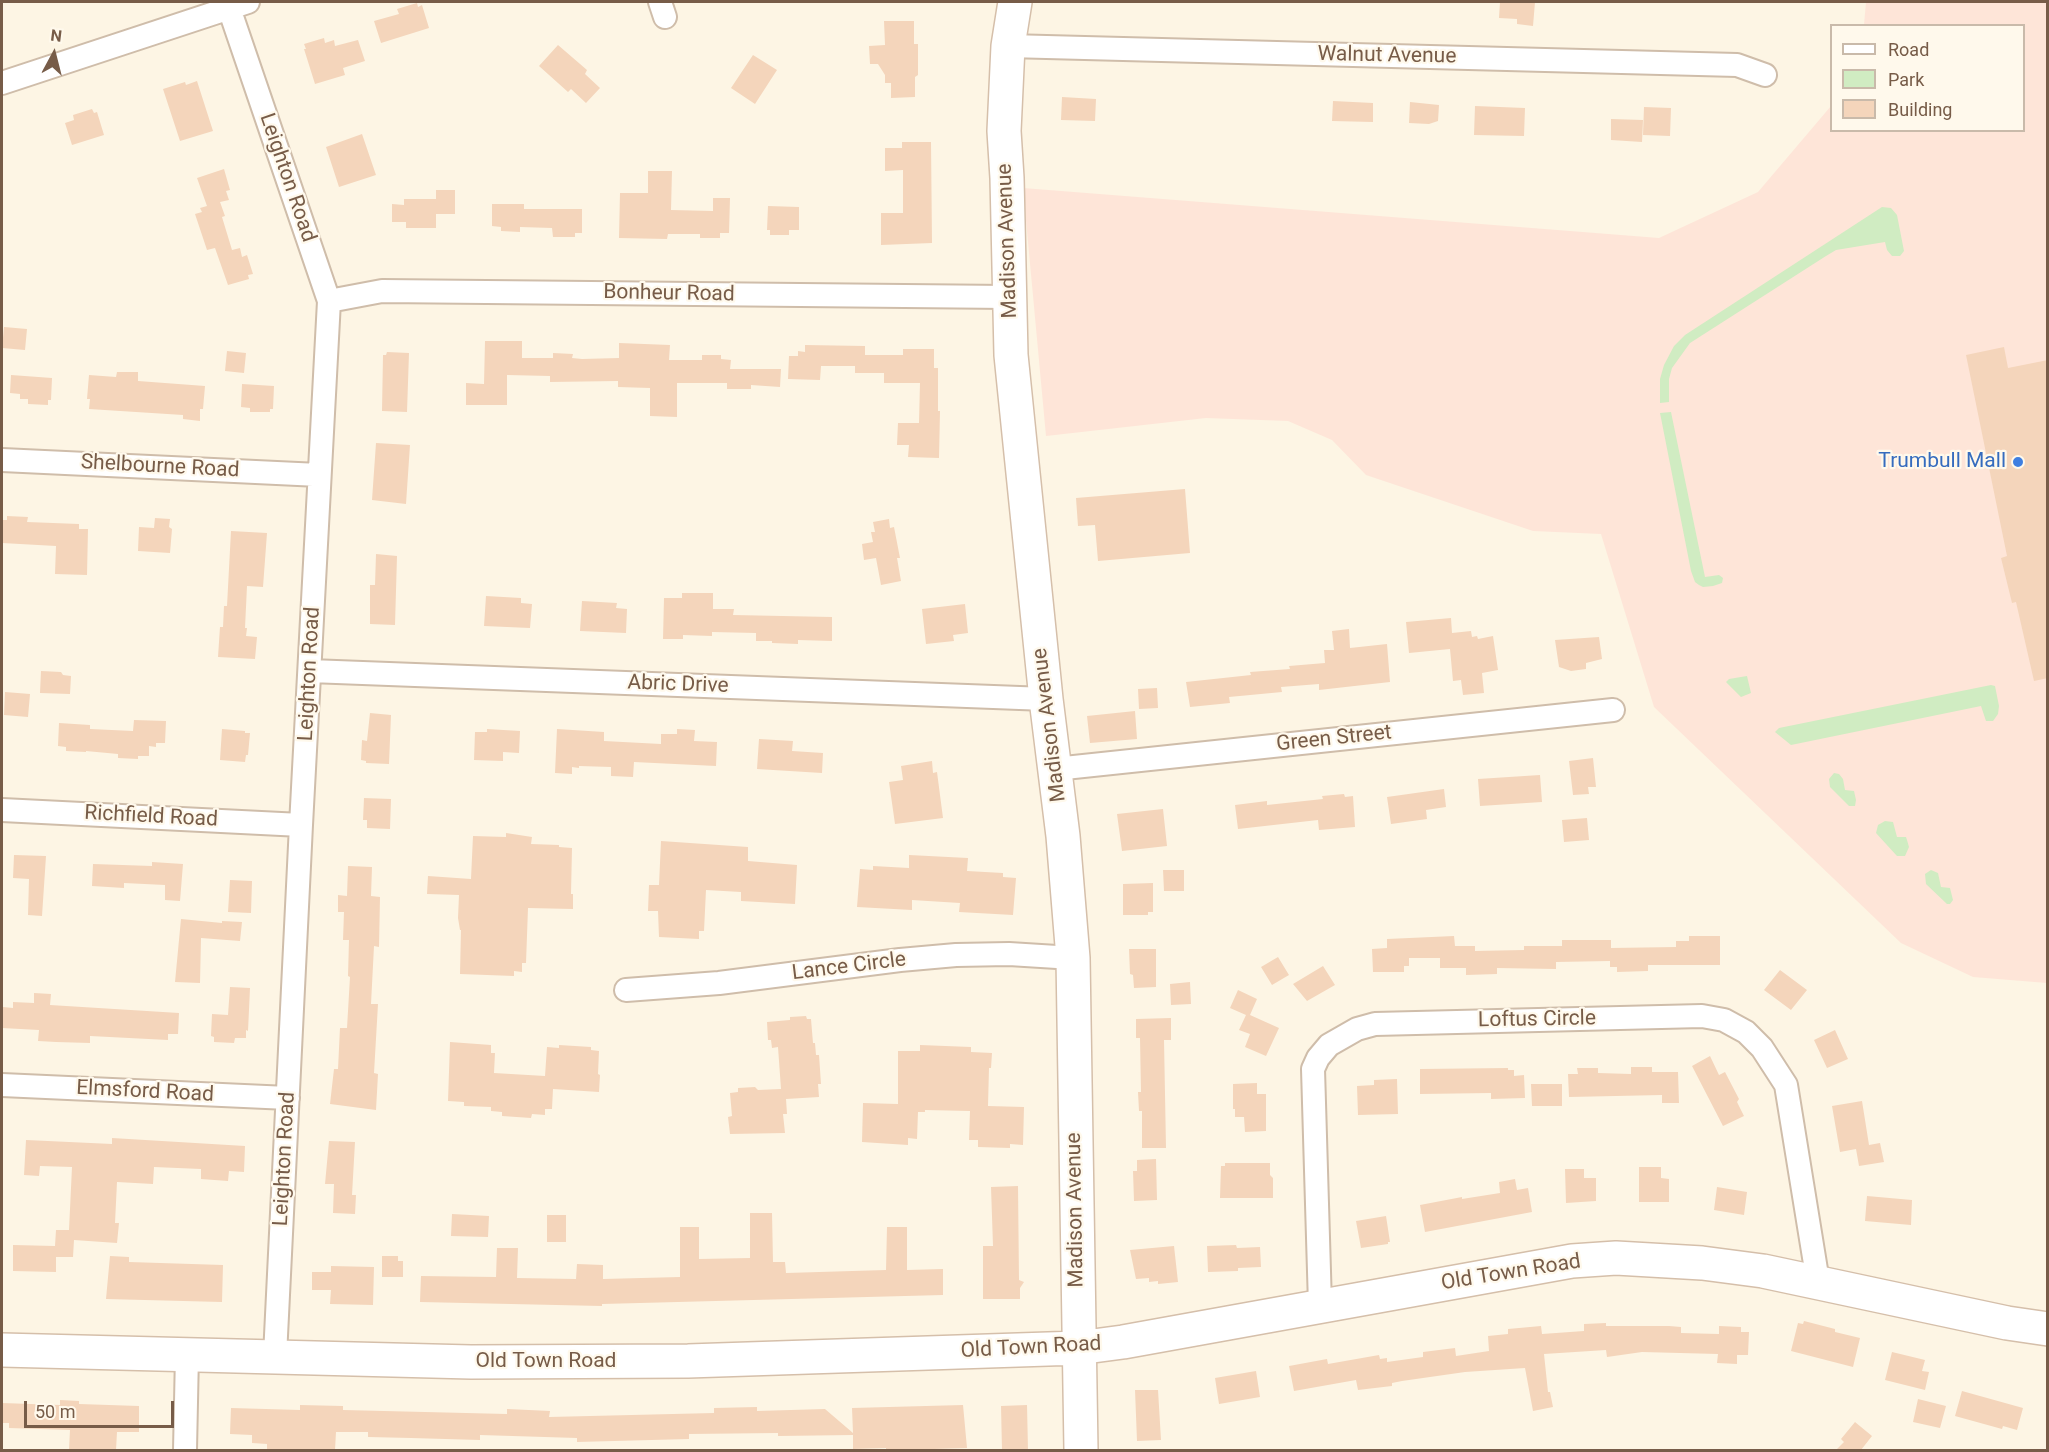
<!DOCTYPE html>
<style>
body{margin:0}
#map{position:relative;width:2049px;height:1452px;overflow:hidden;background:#fdf5e4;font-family:Roboto,sans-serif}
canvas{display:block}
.frame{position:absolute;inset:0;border:3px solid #775c48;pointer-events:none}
.legend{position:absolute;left:1830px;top:24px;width:195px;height:108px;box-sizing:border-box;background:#fff9ec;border:2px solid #c9baaa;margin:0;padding:8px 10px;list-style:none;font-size:18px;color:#775c48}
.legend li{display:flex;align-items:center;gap:12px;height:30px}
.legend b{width:30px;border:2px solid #c9baaa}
.north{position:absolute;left:24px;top:24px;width:60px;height:60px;-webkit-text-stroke:4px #fff9ec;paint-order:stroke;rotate:7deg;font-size:16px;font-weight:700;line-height:24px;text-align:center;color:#775c48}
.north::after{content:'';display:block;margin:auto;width:21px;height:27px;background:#775c48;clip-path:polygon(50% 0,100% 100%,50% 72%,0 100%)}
.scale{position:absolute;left:24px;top:1401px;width:150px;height:27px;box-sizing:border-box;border:3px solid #775c48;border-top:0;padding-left:8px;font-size:18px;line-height:21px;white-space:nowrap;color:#775c48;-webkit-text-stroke:4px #fff9ec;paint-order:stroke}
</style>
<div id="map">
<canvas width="2049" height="1452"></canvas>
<div class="frame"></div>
<ul class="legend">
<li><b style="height:8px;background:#fff"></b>Road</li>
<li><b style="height:16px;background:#d0ecc2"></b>Park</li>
<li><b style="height:16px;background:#f4d5bb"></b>Building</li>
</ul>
<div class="north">N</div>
<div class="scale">50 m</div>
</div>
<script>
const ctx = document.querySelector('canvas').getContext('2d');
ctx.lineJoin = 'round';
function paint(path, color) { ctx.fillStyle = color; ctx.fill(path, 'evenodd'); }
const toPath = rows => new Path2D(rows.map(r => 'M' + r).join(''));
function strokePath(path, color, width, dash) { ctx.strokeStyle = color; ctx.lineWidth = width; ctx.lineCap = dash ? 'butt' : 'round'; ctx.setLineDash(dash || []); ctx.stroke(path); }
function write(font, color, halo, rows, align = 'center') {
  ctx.font = font + ' Roboto,sans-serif'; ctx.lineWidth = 4.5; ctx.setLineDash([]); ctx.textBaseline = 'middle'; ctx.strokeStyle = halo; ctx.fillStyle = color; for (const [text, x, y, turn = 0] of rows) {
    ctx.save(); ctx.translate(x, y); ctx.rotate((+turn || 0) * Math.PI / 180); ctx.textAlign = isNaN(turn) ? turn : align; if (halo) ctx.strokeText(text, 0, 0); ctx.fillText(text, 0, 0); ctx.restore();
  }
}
paint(toPath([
 [1866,2,2047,2,2047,983,1973,977,1901,943,1654,707,1601,534,1533,531,1366,475,1332,440,1288,421,1206,418,1046,436,1023,188,1659,238,1758,192,1831,106,1832,130,2024,130,2024,26,1864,25]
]), '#fee5d8');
paint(toPath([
 [1882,207,1891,208,1897,215,1904,251,1900,256,1892,256,1887,250,1885,242,1836,250,1826,256,1690,343,1672,368,1669,379,1669,402,1660,403,1660,379,1664,365,1674,346,1685,335],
 [1671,412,1705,577,1719,575,1723,578,1722,583,1713,586,1703,587,1699,585,1695,582,1691,571,1661,418,1660,413],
 [1747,676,1751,693,1741,697,1726,682,1729,679],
 [1991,685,1995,686,1999,706,1998,714,1993,721,1986,721,1981,706,1791,745,1775,732,1779,728],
 [1834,773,1839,774,1843,779,1845,790,1854,791,1856,800,1855,806,1849,806,1830,787,1829,779],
 [1885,821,1893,822,1897,837,1906,837,1907,840,1909,847,1905,856,1897,856,1876,833,1878,825],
 [1931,870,1938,873,1941,887,1950,888,1953,900,1950,904,1947,904,1926,884,1925,874]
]), '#d0ecc2');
paint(toPath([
 [1500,2,1535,2,1533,26,1517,24,1517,19,1499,18],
 [417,3,418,7,422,5,429,28,381,43,374,21,399,14,397,9],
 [884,21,914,21,914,44,918,44,918,75,915,77,915,97,891,98,891,83,885,83,885,75,878,64,870,64,869,46,885,45],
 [324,38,325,43,334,40,335,46,358,40,365,61,343,68,345,75,315,84,304,49,306,49,304,44],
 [558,45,587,70,585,74,600,88,586,103,571,89,568,92,539,66],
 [753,55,777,70,755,104,731,88],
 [197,81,213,131,180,141,163,89,185,82,186,85],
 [1062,97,1096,99,1095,121,1061,120],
 [1333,101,1373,103,1373,122,1332,121],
 [1410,102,1439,105,1438,121,1429,124,1409,123],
 [1475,106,1525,108,1524,136,1474,135],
 [1644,107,1671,108,1670,136,1643,135],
 [92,109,94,113,97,112,104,135,72,145,65,123,74,120,73,115],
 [1611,119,1643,120,1642,142,1611,140],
 [362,134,376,175,339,187,326,147],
 [902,142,931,142,932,243,881,245,881,213,903,213,903,170,885,171,885,148,902,148],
 [224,169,230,190,226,191,229,200,220,202,225,216,222,217,232,250,240,248,242,257,247,255,253,274,248,275,249,279,228,285,215,248,207,250,195,214,202,212,200,208,207,206,197,178],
 [648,171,672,171,671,210,713,211,713,198,730,198,729,233,720,233,720,238,700,238,700,234,668,234,667,239,619,238,620,193,648,193],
 [436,190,455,190,455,214,436,214,436,228,406,228,406,222,392,222,392,204,404,205,404,199,436,199],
 [492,204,524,204,524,209,582,209,582,233,575,233,575,237,553,237,552,228,520,227,520,232,501,231,501,227,492,226],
 [768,206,799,207,799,230,789,230,789,235,770,235,770,230,767,230],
 [4,327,27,329,25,350,2,348],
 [485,341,522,341,522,358,553,358,553,353,573,354,572,358,582,359,619,358,619,343,670,345,669,360,702,360,702,355,721,355,721,359,731,360,730,369,781,369,780,387,751,385,751,389,727,389,727,383,677,383,677,417,650,416,650,388,618,387,618,381,550,382,550,376,507,375,507,405,466,405,466,383,484,384],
 [805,345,865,346,865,355,903,355,903,349,934,349,934,368,938,368,938,411,940,411,939,458,908,457,909,445,897,445,898,423,919,423,920,383,884,383,884,373,855,373,855,366,821,366,820,380,788,379,789,356,798,356,798,351,805,352],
 [2004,347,2008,368,2048,360,2048,678,2034,681,2016,602,2012,603,2001,558,2007,556,1966,355],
 [227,351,246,353,244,373,225,371],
 [387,352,409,353,407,412,382,411,383,355,386,355],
 [117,372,138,372,138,381,205,386,203,409,200,409,200,421,183,419,183,415,89,409,90,399,87,399,89,375,116,377],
 [11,375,52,378,51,400,48,400,48,405,28,404,28,399,20,399,20,394,10,393],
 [242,384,274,386,273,409,270,409,270,412,250,412,250,408,241,407],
 [376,443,410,445,406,504,372,500],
 [1185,489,1190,553,1098,561,1095,525,1078,526,1076,498],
 [7,516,28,517,27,522,79,524,79,529,88,529,87,575,55,574,56,546,2,543,2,520,7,520],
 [155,518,170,519,169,527,172,529,170,553,138,551,139,527,154,528],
 [889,519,890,528,894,527,900,558,897,558,901,581,881,585,876,558,864,560,862,544,873,542,871,532,875,532,873,522],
 [231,531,267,533,263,587,247,586,245,628,247,628,246,636,257,637,255,659,218,657,220,627,223,627,224,606,227,606],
 [376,554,397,556,395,625,370,624,370,585,375,585],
 [682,593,713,593,713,609,734,609,733,615,832,617,832,641,798,640,798,644,772,643,772,641,756,641,756,633,712,632,712,636,683,635,683,639,663,639,664,598,682,598],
 [486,596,521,598,521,603,532,604,530,628,484,626],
 [582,601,617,603,616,608,627,609,626,633,580,631],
 [965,604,968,633,953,635,954,641,926,644,922,609],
 [1451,618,1452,633,1471,631,1472,637,1477,636,1478,639,1493,636,1498,670,1482,673,1484,693,1463,695,1461,680,1453,681,1450,649,1409,653,1406,622],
 [1349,629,1350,648,1387,644,1390,682,1319,690,1319,684,1281,687,1282,692,1229,697,1230,703,1190,707,1186,682,1251,675,1250,672,1290,669,1289,666,1325,663,1324,650,1334,650,1332,631],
 [1599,637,1602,659,1586,663,1586,669,1571,671,1559,667,1555,640],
 [41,671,61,672,63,675,71,676,70,694,40,693],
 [1157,688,1158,708,1139,709,1138,689],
 [5,692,30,694,28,717,4,715],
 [1135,711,1137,739,1090,743,1087,716],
 [370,713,391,715,389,764,366,763,366,761,361,760,362,740,367,741],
 [134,720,166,721,165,743,156,743,156,747,149,746,149,756,138,756,138,759,118,758,118,754,86,751,86,752,66,751,66,747,58,746,59,723,90,725,90,729,133,731],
 [222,729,245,731,245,733,250,733,248,755,246,755,245,762,220,760],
 [487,729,520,731,519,753,503,752,503,761,474,760,475,732,487,732],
 [557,729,604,732,604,741,661,744,661,734,677,734,677,729,695,730,694,741,717,742,716,766,634,762,633,777,611,776,611,767,579,766,579,768,572,767,572,774,555,773],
 [759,739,793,741,792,751,823,753,822,773,757,769],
 [1593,758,1596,787,1588,787,1589,794,1573,795,1569,761],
 [932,761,933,773,937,772,943,818,895,824,889,782,903,780,901,766],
 [1540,775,1542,802,1480,806,1478,779],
 [1444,789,1446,807,1426,810,1427,819,1391,824,1387,797],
 [1344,794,1345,797,1353,796,1355,827,1319,830,1318,820,1238,829,1235,805,1267,801,1267,805,1323,799,1322,796],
 [364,798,391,799,390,829,367,828,367,820,363,820],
 [1163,809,1167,846,1122,851,1117,814],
 [1587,818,1589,840,1564,842,1562,820],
 [506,833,532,837,531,844,559,845,559,847,572,848,571,894,573,894,573,909,528,908,526,963,522,963,522,972,514,971,514,976,460,974,461,930,460,930,458,918,459,895,427,894,428,876,471,879,473,836,506,837],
 [661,841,748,847,748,861,797,865,795,904,741,901,741,892,706,890,704,931,699,931,699,939,659,937,658,911,648,911,649,885,659,885],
 [14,855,46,856,42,916,28,915,29,879,13,878],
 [909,855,968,858,967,871,1003,873,1003,877,1016,878,1013,915,959,912,960,903,912,900,912,910,857,907,860,869,873,870,873,866,909,868],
 [152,862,183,864,180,901,165,900,165,885,124,883,124,888,92,886,93,864,152,866],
 [348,866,372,867,371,896,380,897,379,947,374,946,371,1004,378,1004,374,1073,378,1074,376,1110,330,1104,334,1069,338,1069,340,1028,347,1028,350,977,348,976,349,940,343,940,344,912,338,912,338,895,347,896],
 [1163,870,1184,870,1184,891,1164,891],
 [230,880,252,881,251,913,228,912],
 [1153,883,1153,912,1148,912,1148,915,1123,915,1123,884],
 [181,919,222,923,222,921,242,922,240,941,201,938,200,983,175,982],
 [1454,936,1455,946,1475,946,1475,951,1524,950,1524,946,1562,946,1562,940,1611,940,1611,948,1676,947,1676,941,1689,941,1689,936,1720,936,1720,965,1648,965,1648,971,1617,972,1617,967,1610,967,1610,961,1556,962,1556,969,1497,968,1497,974,1466,975,1466,968,1440,968,1440,958,1409,958,1409,966,1404,966,1404,972,1373,972,1372,949,1387,948,1387,939],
 [1129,949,1156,949,1156,987,1134,988,1133,975,1130,974],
 [1278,957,1289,975,1272,985,1261,967],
 [1323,966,1335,985,1307,1001,1293,984],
 [1780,970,1807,990,1791,1010,1764,990],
 [1190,982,1191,1004,1171,1005,1170,984],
 [230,987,250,988,248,1031,246,1030,246,1038,235,1038,234,1043,214,1042,214,1037,211,1036,212,1014,228,1015],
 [1238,990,1257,999,1250,1015,1279,1028,1266,1056,1245,1047,1250,1034,1239,1030,1246,1015,1230,1008],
 [34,993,51,994,50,1005,179,1013,178,1034,168,1034,168,1040,90,1036,90,1043,56,1042,38,1041,39,1030,2,1028,3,1007,13,1008,13,1002,34,1003],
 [806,1016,807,1019,811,1019,813,1043,815,1043,816,1055,819,1055,821,1084,818,1084,819,1097,786,1099,787,1114,783,1114,785,1133,730,1134,728,1117,732,1116,730,1093,738,1092,738,1088,755,1087,758,1090,781,1089,778,1047,772,1048,771,1040,768,1040,767,1022,790,1020,790,1017],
 [1171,1018,1171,1040,1164,1040,1166,1148,1142,1148,1142,1111,1139,1111,1138,1092,1141,1092,1140,1038,1136,1038,1136,1019],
 [1835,1030,1848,1059,1827,1068,1814,1040],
 [450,1042,491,1045,491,1053,495,1053,494,1073,545,1076,547,1047,559,1048,559,1045,591,1047,591,1050,599,1051,598,1074,600,1075,599,1092,553,1089,552,1109,545,1109,545,1115,532,1114,531,1118,502,1116,502,1112,491,1111,491,1107,464,1106,464,1102,448,1101],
 [920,1045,971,1047,971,1052,992,1053,991,1068,989,1068,988,1106,1024,1107,1023,1145,1010,1144,1010,1148,978,1147,978,1140,969,1140,970,1111,925,1110,925,1112,918,1112,917,1139,908,1138,908,1145,862,1142,863,1103,898,1104,898,1051,920,1051],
 [1710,1056,1719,1075,1725,1072,1739,1099,1737,1102,1744,1116,1723,1126,1692,1066],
 [1631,1067,1652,1067,1652,1072,1678,1072,1679,1103,1662,1103,1662,1095,1569,1097,1568,1074,1578,1074,1577,1068,1598,1068,1598,1073,1631,1074],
 [1508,1068,1508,1070,1514,1070,1514,1076,1524,1075,1525,1098,1491,1099,1491,1093,1420,1094,1420,1069],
 [1397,1079,1398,1114,1358,1115,1357,1086,1374,1085,1374,1080],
 [1257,1083,1257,1094,1266,1094,1266,1131,1245,1132,1244,1117,1235,1117,1235,1109,1233,1109,1233,1084],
 [1531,1084,1562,1084,1562,1106,1532,1106],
 [1862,1101,1869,1145,1880,1143,1884,1162,1859,1166,1856,1149,1840,1152,1832,1106],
 [112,1138,245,1146,244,1172,229,1171,228,1181,201,1179,201,1169,154,1167,153,1184,117,1182,115,1223,119,1223,117,1243,74,1240,73,1257,56,1257,56,1272,13,1271,13,1245,55,1246,56,1230,69,1230,72,1167,40,1166,39,1176,24,1175,26,1140,112,1144],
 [329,1141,355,1142,352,1195,356,1195,355,1214,333,1213,334,1184,325,1184],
 [1156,1159,1157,1200,1134,1201,1133,1171,1137,1171,1137,1160],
 [1225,1163,1270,1163,1270,1175,1273,1178,1273,1198,1220,1198,1221,1166,1225,1166],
 [1639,1167,1661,1167,1661,1178,1669,1179,1669,1202,1639,1202],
 [1565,1169,1584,1169,1584,1178,1596,1178,1596,1201,1566,1203],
 [1515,1179,1517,1190,1528,1188,1532,1212,1425,1232,1420,1205,1462,1197,1462,1199,1500,1193,1499,1182],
 [1018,1186,1019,1280,1024,1282,1020,1288,1020,1299,983,1299,983,1246,993,1246,991,1187],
 [1717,1187,1747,1192,1744,1215,1714,1210],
 [1867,1196,1912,1200,1911,1225,1865,1221],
 [750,1213,772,1213,773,1262,785,1262,786,1273,886,1270,887,1227,907,1227,907,1270,943,1269,943,1295,602,1304,602,1306,420,1302,421,1276,496,1277,497,1248,518,1248,517,1278,576,1279,577,1264,603,1265,603,1279,680,1277,680,1227,699,1227,699,1259,750,1258],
 [452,1214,489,1216,488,1237,451,1236],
 [547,1215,566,1215,566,1242,547,1242],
 [1386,1216,1390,1242,1388,1242,1388,1244,1361,1248,1356,1221],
 [1236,1245,1237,1248,1260,1247,1261,1267,1238,1268,1238,1271,1208,1272,1207,1246],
 [1174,1246,1178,1282,1158,1284,1158,1281,1149,1282,1149,1278,1136,1279,1130,1250],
 [110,1256,129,1257,129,1262,223,1265,222,1302,106,1299],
 [382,1256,398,1256,398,1261,403,1261,403,1277,382,1277],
 [331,1266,374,1267,373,1305,330,1304,331,1290,312,1290,312,1272,331,1272],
 [1804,1321,1835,1329,1835,1332,1860,1338,1853,1367,1791,1351,1798,1323,1803,1324],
 [1606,1323,1606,1326,1669,1326,1681,1327,1681,1333,1719,1334,1719,1326,1741,1327,1741,1332,1749,1332,1748,1355,1737,1355,1737,1364,1717,1363,1718,1354,1642,1352,1607,1357,1606,1350,1544,1354,1548,1392,1550,1392,1553,1407,1533,1411,1525,1368,1465,1372,1402,1381,1392,1383,1392,1386,1358,1390,1356,1380,1294,1391,1289,1366,1327,1359,1328,1364,1379,1355,1380,1359,1387,1358,1387,1362,1423,1357,1423,1352,1455,1348,1456,1356,1489,1351,1488,1336,1508,1334,1508,1329,1541,1326,1542,1334,1584,1331,1584,1324],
 [1892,1352,1925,1360,1922,1371,1929,1372,1925,1390,1885,1380],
 [1256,1371,1260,1397,1219,1404,1215,1378],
 [1135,1390,1158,1390,1161,1440,1137,1441],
 [1962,1391,2023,1408,2017,1430,2003,1426,2002,1429,1955,1416],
 [1918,1399,1946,1406,1940,1428,1913,1422],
 [60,1400,79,1401,79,1404,139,1406,139,1432,117,1432,116,1450,69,1450,70,1430,9,1428,9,1423,2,1423,2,1403,60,1405],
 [300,1405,343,1406,343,1410,507,1414,507,1409,550,1411,549,1417,714,1413,714,1408,757,1407,757,1411,825,1409,853,1433,852,1408,963,1405,967,1448,901,1450,886,1450,886,1448,853,1449,853,1435,778,1436,778,1433,689,1434,689,1439,577,1442,577,1438,480,1435,480,1440,411,1438,368,1437,368,1432,336,1432,335,1450,267,1450,267,1444,252,1443,252,1435,230,1434,231,1408,300,1410],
 [1027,1405,1028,1450,1002,1450,1001,1406],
 [1855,1422,1872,1436,1861,1450,1836,1450,1844,1442,1841,1439]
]), '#f4d5bb');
const street = toPath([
 [660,2,665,17],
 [229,8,329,301,301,825,275,1356],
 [1008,46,1737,65,1765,75],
 [2,83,248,2],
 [329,301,382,291,1009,297],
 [2,460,319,475],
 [310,671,1046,699],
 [1055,769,1613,710],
 [2,810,301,825],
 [626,990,719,983,900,960,956,955,1009,954,1073,958],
 [2,1085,288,1098],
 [1320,1305,1313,1069,1318,1058,1329,1045,1357,1029,1375,1024,1702,1016,1724,1020,1746,1032,1762,1048,1786,1085,1818,1282],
 [185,1450,187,1354]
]);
const secondary = toPath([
 [1015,2,1008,46,1004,131,1007,178,1011,355,1046,699,1063,836,1073,958,1081,1450],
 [2,1350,471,1362,688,1361,1078,1348,1123,1342,1572,1261,1616,1258,1702,1263,1763,1271,2007,1323,2048,1329]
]);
strokePath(street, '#cfbdaa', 26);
strokePath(secondary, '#d5bfaa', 36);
strokePath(street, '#fff', 22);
strokePath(secondary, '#fff', 33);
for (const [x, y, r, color] of [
 [2018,462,6,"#3f7fe0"]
]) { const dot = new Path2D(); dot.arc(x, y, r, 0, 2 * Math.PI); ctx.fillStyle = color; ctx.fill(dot); strokePath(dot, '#fff9ec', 2); }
write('21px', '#775c48', '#fff9ec', [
 ["Walnut Avenue",1387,56,1],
 ["Leighton Road",287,178,71],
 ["Madison Avenue",1008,241,-92],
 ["Bonheur Road",669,294,1],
 ["Shelbourne Road",160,467,3],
 ["Leighton Road",310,674,-87],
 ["Abric Drive",678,685,2],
 ["Madison Avenue",1050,725,-97],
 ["Green Street",1334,739,-6],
 ["Richfield Road",151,817,3],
 ["Lance Circle",849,967,-7],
 ["Loftus Circle",1537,1020,-1],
 ["Elmsford Road",145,1092,3],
 ["Leighton Road",285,1159,-87],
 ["Madison Avenue",1076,1210,-91],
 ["Old Town Road",1511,1273,-9],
 ["Old Town Road",1031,1348,-3],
 ["Old Town Road",546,1362]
]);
write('21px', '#366cbe', '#fff9ec', [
 ["Trumbull Mall",2006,462]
], 'right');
</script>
